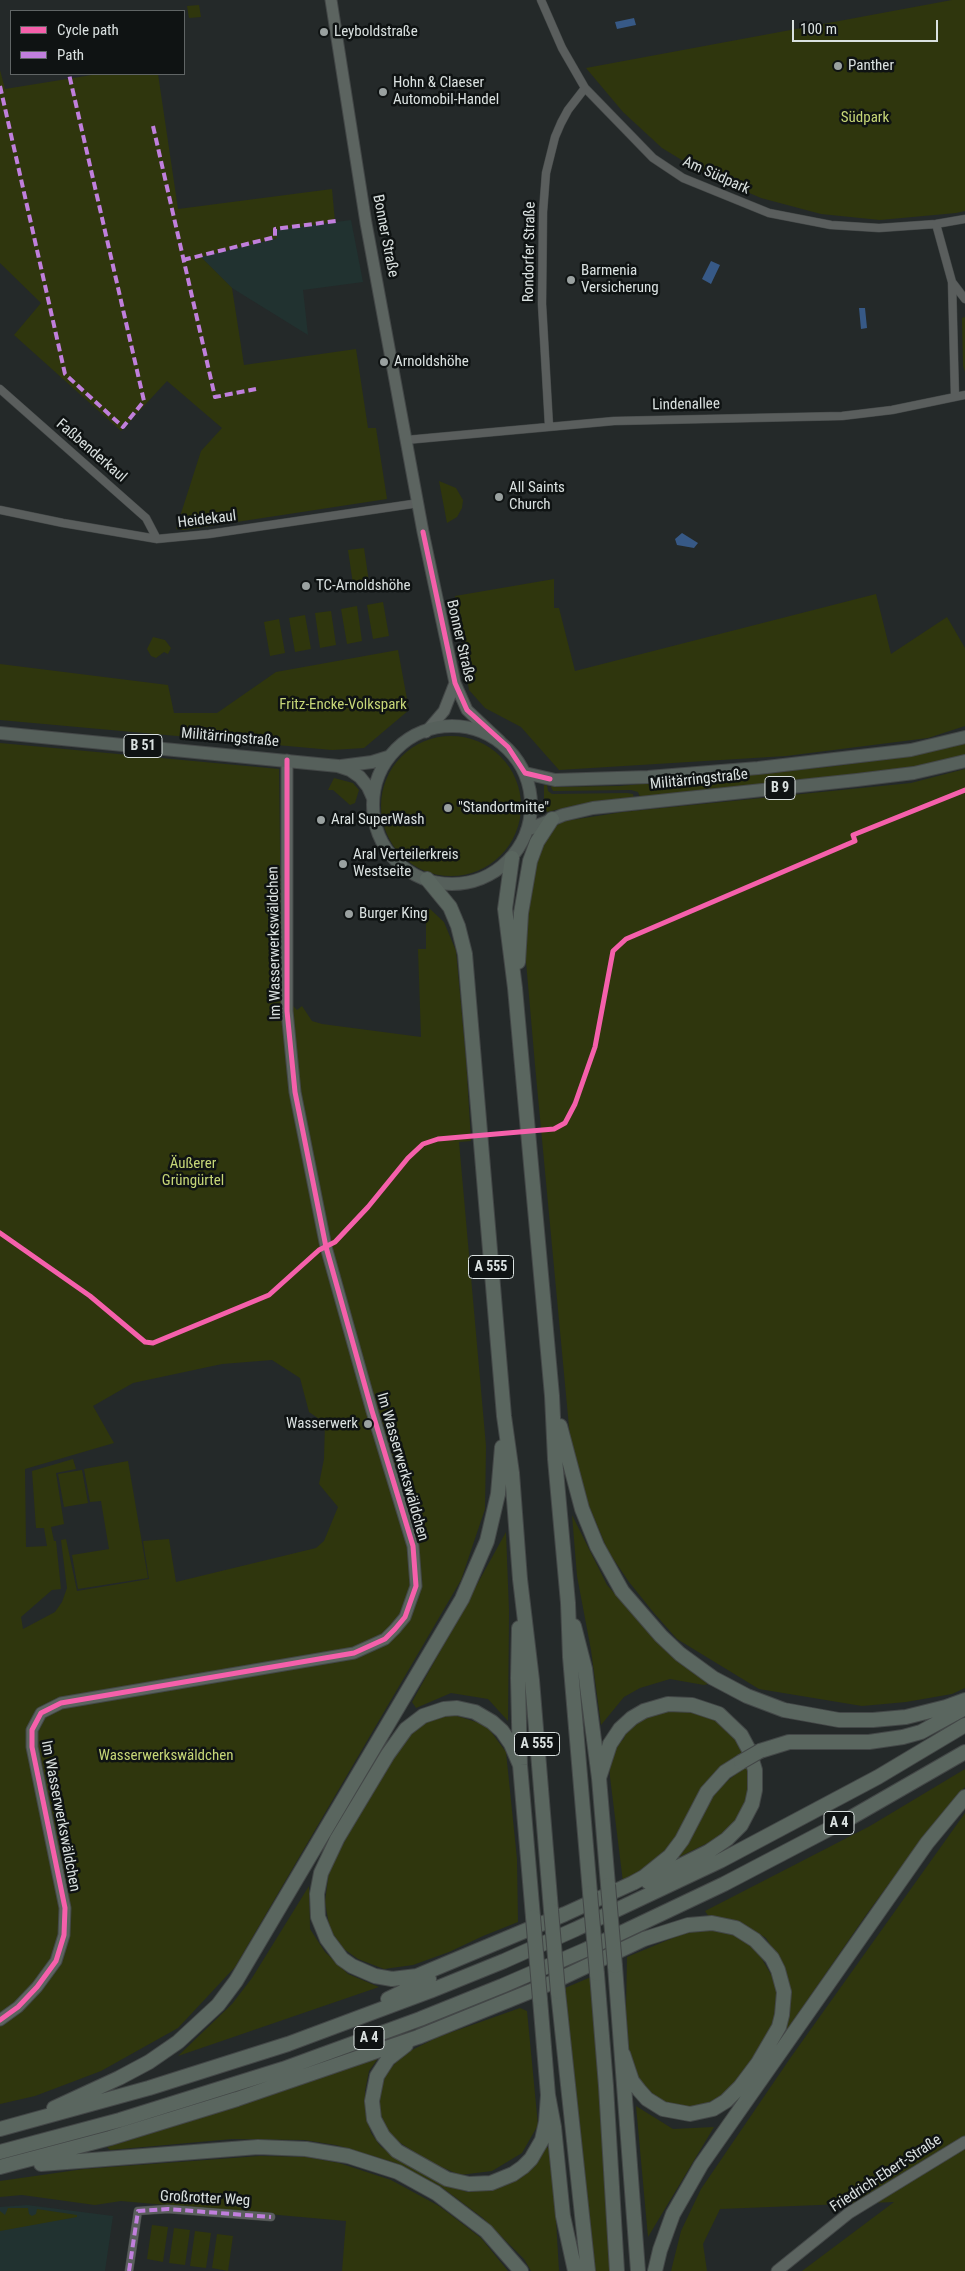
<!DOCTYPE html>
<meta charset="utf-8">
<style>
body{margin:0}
#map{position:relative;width:965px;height:2271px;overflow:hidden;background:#242929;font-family:"Roboto Condensed",sans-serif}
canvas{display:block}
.legend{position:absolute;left:10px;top:10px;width:175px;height:65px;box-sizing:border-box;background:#0f1313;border:1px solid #606565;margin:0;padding:6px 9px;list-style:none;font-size:15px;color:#dae1e0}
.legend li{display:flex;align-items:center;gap:10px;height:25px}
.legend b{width:25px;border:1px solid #606565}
.scale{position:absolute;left:792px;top:20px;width:146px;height:22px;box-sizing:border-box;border:2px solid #dae1e0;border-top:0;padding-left:6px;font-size:15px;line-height:18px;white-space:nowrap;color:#dae1e0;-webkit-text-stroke:4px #0f1313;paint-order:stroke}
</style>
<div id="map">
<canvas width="965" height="2271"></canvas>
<ul class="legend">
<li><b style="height:6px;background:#f560ab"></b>Cycle path</li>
<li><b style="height:6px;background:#c07fdc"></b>Path</li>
</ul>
<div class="scale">100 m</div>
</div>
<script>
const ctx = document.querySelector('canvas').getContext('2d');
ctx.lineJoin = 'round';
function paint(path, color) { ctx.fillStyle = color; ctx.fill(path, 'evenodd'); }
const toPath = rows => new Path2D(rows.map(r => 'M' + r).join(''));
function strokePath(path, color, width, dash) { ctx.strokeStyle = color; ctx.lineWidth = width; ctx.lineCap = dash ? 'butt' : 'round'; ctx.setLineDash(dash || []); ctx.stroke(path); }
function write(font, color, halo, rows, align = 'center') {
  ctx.font = font + ' "Roboto Condensed",sans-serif'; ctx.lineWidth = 5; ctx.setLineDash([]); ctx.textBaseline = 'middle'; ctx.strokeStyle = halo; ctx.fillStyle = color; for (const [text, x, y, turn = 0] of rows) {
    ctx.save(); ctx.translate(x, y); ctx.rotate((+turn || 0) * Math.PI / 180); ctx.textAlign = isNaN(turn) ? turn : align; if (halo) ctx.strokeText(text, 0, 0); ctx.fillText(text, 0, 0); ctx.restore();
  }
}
paint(toPath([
 [351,220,363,282,303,290,308,335,232,288,200,256,276,239,276,230],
 [27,2205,113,2216,105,2271,0,2271,0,2207]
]), '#213230');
paint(toPath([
 [952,0,965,0,965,211,956,213,880,220,821,214,761,198,703,173,662,148,623,112,586,68],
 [199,5,201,17,189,18,187,6],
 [0,70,5,89,98,74,158,74,178,209,332,189,335,222,276,230,277,238,201,257,232,288,244,365,356,349,368,428,376,428,387,499,184,530,176,529,201,451,222,428,167,381,121,431,14,335,41,303,0,263],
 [965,317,965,372,963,366,962,318],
 [439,481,456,488,463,500,462,508,457,517,447,523],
 [364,548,369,582,353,584,348,550],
 [554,579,554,608,559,608,575,671,876,594,891,654,947,617,965,648,965,726,928,738,786,756,559,770,521,727,485,708,469,690,455,596],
 [383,602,389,636,373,639,367,605],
 [357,606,362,641,347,644,341,609],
 [331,611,336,645,320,648,315,613],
 [305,615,311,649,295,652,289,618],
 [279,619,285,653,270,656,264,622],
 [153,637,165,640,171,648,168,654,164,652,156,658,151,656,147,649],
 [398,650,409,710,364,748,332,750,0,720,0,664,168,685,174,713,217,713,276,672],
 '381 806a70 70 0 1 1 140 0a70 70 0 1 1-140 0Z',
 [0,743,279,769,281,932,277,946,278,973,282,981,282,994,297,1010,302,1006,312,1021,322,1024,421,1037,418,949,426,949,426,920,417,919,417,914,420,910,430,909,444,922,456,951,466,1059,471,1141,459,1142,486,1446,485,1509,461,1580,235,1967,178,2028,101,2071,35,2096,0,2104],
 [272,1360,300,1378,309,1412,325,1423,324,1459,319,1484,338,1507,324,1541,316,1548,176,1582,169,1539,143,1541,149,1579,77,1591,66,1539,61,1540,67,1588,62,1602,55,1612,23,1629,21,1617,52,1590,61,1589,56,1541,54,1541,51,1527,64,1524,56,1473,76,1469,73,1459,32,1471,36,1528,44,1528,47,1546,26,1547,25,1469,114,1443,93,1406,133,1383,222,1364],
 [965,743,965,755,954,758,923,765,859,774,640,797,638,792,631,790,553,791,551,787,552,785,558,787,620,786,828,767,898,758],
 [965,769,965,1688,952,1694,906,1702,862,1706,759,1689,677,1639,654,1613,629,1582,608,1551,577,1477,571,1448,535,1065,525,950,526,908,542,841,550,829,565,821,623,812,911,783],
 [334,778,353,783,359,790,355,803,350,805,333,790,328,790],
 [544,785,547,785,548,791,552,794,627,793,633,794,634,798,580,804,547,812,544,808],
 [128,1461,148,1578,78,1589,72,1555,109,1549,101,1501,90,1502,84,1469],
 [82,1470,88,1503,64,1507,58,1474],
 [572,1515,607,1585,669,1654,712,1683,704,1685,670,1679,640,1688,624,1697,601,1725,591,1650,577,1576],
 [506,1532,509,1611,508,1721,488,1699,451,1693,416,1708,412,1702],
 [685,1710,707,1716,724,1726,736,1740,744,1754,704,1785,674,1840,663,1854,644,1871,623,1882,610,1777,609,1763,614,1746,624,1739,625,1732,640,1720,663,1711],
 [437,1716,457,1716,486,1725,506,1752,517,1859,518,1922,483,1936,449,1952,413,1965,384,1969,358,1959,344,1949,330,1930,325,1902,329,1871,356,1820,398,1750,414,1729],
 [748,1764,748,1796,736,1823,724,1835,675,1859,707,1803,719,1788],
 [965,1769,965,1787,927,1832,866,1915,784,2034,791,2001,785,1969,766,1938,740,1922,709,1917,705,1911,870,1826],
 [965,1813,965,2271,802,2271,894,2202,720,2209,703,2244,707,2271,671,2271,681,2231,701,2189,791,2057],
 [309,1886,310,1929,325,1952,348,1974,379,1987,178,2056,232,2004,252,1978],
 [692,1930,720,1931,743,1938,759,1954,776,1983,778,2004,772,2030,732,2089,701,2107,676,2106,660,2101,640,2081,630,2060,626,2011,627,1957],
 [591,1977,611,2247,611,2271,593,2271,589,2248,565,1988],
 [520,2008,527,2011,538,2125,522,2153,492,2171,460,2175,432,2163,391,2137,381,2115,378,2092,387,2073,402,2055,438,2037],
 [379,2057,369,2071,365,2091,365,2110,371,2133,381,2147,432,2179,467,2192,494,2189,528,2172,547,2147,552,2151,559,2271,531,2271,524,2259,483,2218,440,2186,396,2163,336,2145,304,2140,232,2139,110,2150,107,2147,210,2115],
 [636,2106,673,2129,714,2127,648,2237],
 [260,2156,306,2157,339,2163,391,2180,439,2206,481,2238,508,2271,342,2271,346,2221,121,2201,95,2205,22,2195,0,2197,0,2181,84,2169],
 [8,2208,28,2208,29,2214,32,2216,36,2214,37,2209,77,2215,77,2217,0,2231,0,2211,5,2215],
 [152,2225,168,2227,163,2262,147,2259],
 [174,2228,190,2230,185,2265,169,2263],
 [195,2231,211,2233,206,2268,190,2266],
 [217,2234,233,2236,228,2271,212,2268]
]), '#2f360d');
paint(toPath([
 [634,18,636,25,617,29,615,22],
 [711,261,720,265,711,284,702,279],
 [859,308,865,308,867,328,861,329],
 [682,533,698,543,694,548,677,545,675,539]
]), '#375986');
const street = toPath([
 [541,0,562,48,585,88,653,158,683,178,769,213,831,225,879,228,936,224,965,219],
 [936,224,952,282,965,299],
 [952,282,955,397],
 [0,389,146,518,157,539],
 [549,426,542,304,543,212,546,173,555,137,561,123,568,110,585,88],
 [406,440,614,421,842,416,892,410,965,395],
 [0,510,63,523,157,539,209,534,419,503],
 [129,2271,138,2211,168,2209,271,2217]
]);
const secondary = toPath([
 [331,0,366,223,423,532,455,683,467,710,500,741],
 [426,732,444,711,455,683],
 [0,2020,18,2007,37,1987,56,1961,64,1935,65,1908,32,1747,32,1730,41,1713,61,1703,354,1653,385,1639,395,1629,405,1617,416,1586,413,1546,372,1411,326,1247,295,1092,287,1011,287,760],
 [777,2271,849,2213,965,2142]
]);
const primary = toPath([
 '373 805a79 79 0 1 1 158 0a79 79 0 1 1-158 0Z',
 [0,733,338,766,350,770,360,777,368,787,373,798],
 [341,766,372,762,388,757],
 [525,773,555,780,648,777,758,768,911,750,965,737],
 [527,830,563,815,593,808,857,780,914,773,965,761]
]);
const highway = toPath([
 [512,858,505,909,515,988,552,1396,555,1459,568,1603,570,1657,590,1893],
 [427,879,450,907,458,926,465,954,504,1416,512,1473,520,1579,532,1680,551,1910],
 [518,962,521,913,530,861,537,842,552,819],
 [560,1426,582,1509,597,1546,622,1591,661,1636,680,1654,713,1678,747,1696,784,1710,839,1720,873,1720,906,1717,946,1707,965,1700],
 [574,1626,585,1669,588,1694,599,1778,608,1885],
 [519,1628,518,1678,520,1765,533,1917],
 [760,1751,789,1742,869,1742,903,1737,921,1732,965,1708],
 [520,1765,511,1744,502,1731,492,1722,475,1712,457,1708,444,1709,423,1716,406,1729,388,1754,337,1839,321,1873,317,1894,318,1917,327,1939,342,1959,352,1966,375,1976,392,1979,417,1976,565,1914,633,1883,644,1877,670,1856,682,1840,707,1792,725,1772,741,1762],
 [599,1778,610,1744,620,1729,632,1718,644,1711,668,1704,692,1705,719,1714,741,1735,749,1750,755,1770,755,1790,752,1804,741,1825,727,1839,708,1852,648,1882],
 [615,1966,638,2271],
 [597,1974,606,2086,617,2271],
 [558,1992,588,2271],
 [388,1999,429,1979],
 [540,1999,548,2095,554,2127,563,2216,575,2271],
 [406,2045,388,2059,377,2076,372,2101,374,2119,383,2136,397,2151,447,2179,469,2184,491,2183,513,2174,523,2167,531,2159,542,2140,546,2122,548,2095],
 [54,2108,119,2078,149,2062,178,2042,218,2005,236,1981,462,1599,487,1541,498,1494,502,1447],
 [0,2129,149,2088,288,2044,430,1991,504,1961,576,1929,720,1861,878,1777,965,1725],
 [0,2152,120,2120,283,2069,420,2019,502,1986,585,1950,724,1884,852,1817,965,1752],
 [41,2164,258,2147,306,2149,348,2156,398,2172,436,2193,486,2231,521,2271],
 [0,2167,110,2138,237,2099,418,2037,551,1983,644,1939,688,1925,712,1923,736,1928,755,1940,772,1958,778,1970,784,1992,782,2015,779,2027,758,2063,740,2087,726,2101,713,2109,690,2114,663,2109,647,2099,639,2090,632,2081,623,2054],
 [655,2271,660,2250,673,2214,701,2165,927,1843,965,1797]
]);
strokePath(street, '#434747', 9);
strokePath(secondary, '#434747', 13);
strokePath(primary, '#434747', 14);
strokePath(highway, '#434747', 16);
strokePath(street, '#5a5e5d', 8);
strokePath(secondary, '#5c6460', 11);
strokePath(primary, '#56605b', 12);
strokePath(highway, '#5a665f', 14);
const highwayBridge = toPath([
 [741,1762,760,1751],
 [608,1885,615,1966],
 [590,1893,597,1974],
 [551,1910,558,1992],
 [533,1917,540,1999]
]);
strokePath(highwayBridge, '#434747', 16, []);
strokePath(highwayBridge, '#5a665f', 14);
strokePath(toPath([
 [0,86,65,374,123,427,144,401,69,74],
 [153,126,215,397,256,389],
 [183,260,275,237,275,229,336,221],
 [129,2271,138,2211,168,2209,271,2217]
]), '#c07fdc', 4, [8, 4]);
strokePath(toPath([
 [423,532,455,683,467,710,508,747,525,773,550,779],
 [0,1233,90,1296,145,1342,153,1343,269,1295,319,1250,335,1242,368,1207,408,1158,423,1144,438,1139,554,1129,565,1123,575,1104,595,1047,613,951,626,939,855,841,853,835,965,790],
 [0,2020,18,2007,37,1987,56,1961,64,1935,65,1908,32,1747,32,1730,41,1713,61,1703,354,1653,385,1639,395,1629,405,1617,416,1586,413,1546,372,1411,326,1247,295,1092,287,1011,287,760]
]), '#f560ab', 5);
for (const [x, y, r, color] of [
 [324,32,5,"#9aa1a0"],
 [838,66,5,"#9aa1a0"],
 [383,92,5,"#9aa1a0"],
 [571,280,5,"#9aa1a0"],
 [384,362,5,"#9aa1a0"],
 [499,497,5,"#9aa1a0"],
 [306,586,5,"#9aa1a0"],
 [448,808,5,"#9aa1a0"],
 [321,820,5,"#9aa1a0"],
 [343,864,5,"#9aa1a0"],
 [349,914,5,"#9aa1a0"],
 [368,1424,5,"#9aa1a0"]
]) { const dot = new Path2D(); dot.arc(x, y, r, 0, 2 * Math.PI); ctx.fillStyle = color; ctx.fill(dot); strokePath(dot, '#0f1313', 2); }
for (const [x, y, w] of [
 [143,746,38],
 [780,788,30],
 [491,1267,45],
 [537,1744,45],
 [839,1823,30],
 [369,2038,30]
]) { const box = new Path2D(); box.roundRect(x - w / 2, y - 11.5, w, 23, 4); ctx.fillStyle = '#0f1313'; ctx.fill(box); strokePath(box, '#dae1e0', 1); }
write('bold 14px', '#dae1e0', null, [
 ["B 51",143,746],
 ["B 9",780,788],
 ["A 555",491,1267],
 ["A 555",537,1744],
 ["A 4",839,1823],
 ["A 4",369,2038]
]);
write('15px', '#dae1e0', '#0f1313', [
 ["Leyboldstraße",334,32],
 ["Panther",848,66],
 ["Hohn & Claeser",393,83],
 ["Automobil-Handel",393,100],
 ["Barmenia",581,271],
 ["Versicherung",581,288],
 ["Arnoldshöhe",394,362],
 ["All Saints",509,488],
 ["Church",509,505],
 ["TC-Arnoldshöhe",316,586],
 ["\"Standortmitte\"",458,808],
 ["Aral SuperWash",331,820],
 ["Aral Verteilerkreis",353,855],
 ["Westseite",353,872],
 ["Burger King",359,914],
 ["Wasserwerk",358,1424,"right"]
], 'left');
write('15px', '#c6d677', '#0f1313', [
 ["Südpark",865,118],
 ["Fritz-Encke-Volkspark",343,705],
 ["Äußerer",193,1164],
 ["Grüngürtel",193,1181],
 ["Wasserwerkswäldchen",166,1756]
]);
write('15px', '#dae1e0', '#0f1313', [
 ["Am Südpark",716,176,24],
 ["Bonner Straße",385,236,79],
 ["Rondorfer Straße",530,252,-89],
 ["Lindenallee",686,405,-1],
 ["Faßbenderkaul",91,451,41],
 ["Heidekaul",207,520,-7],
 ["Bonner Straße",460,641,77],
 ["Militärringstraße",230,738,5],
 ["Militärringstraße",699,780,-6],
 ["Im Wasserwerkswäldchen",275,943,-91],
 ["Im Wasserwerkswäldchen",402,1467,74],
 ["Im Wasserwerkswäldchen",60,1816,79],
 ["Friedrich-Ebert-Straße",886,2174,-33],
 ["Großrotter Weg",205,2199,3]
]);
</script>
